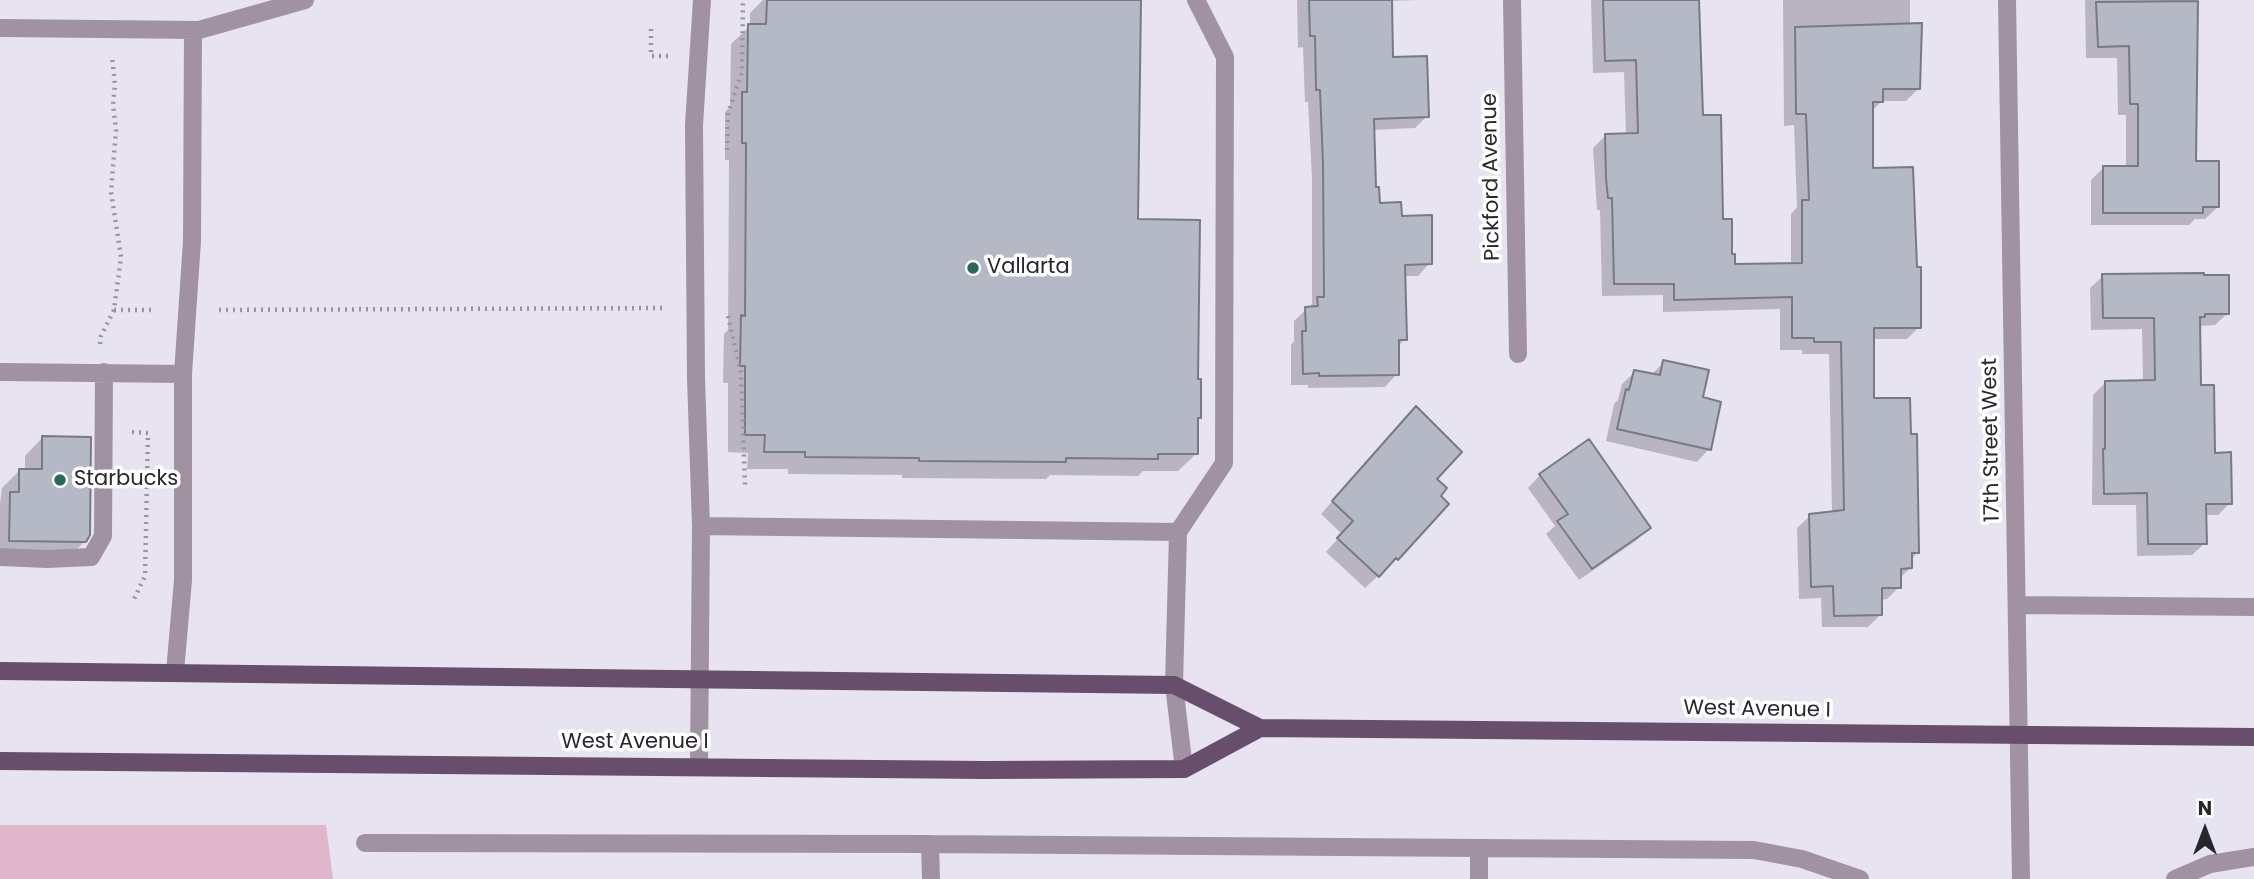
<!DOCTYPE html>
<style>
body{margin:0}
#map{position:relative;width:2254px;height:879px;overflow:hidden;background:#e7e3f1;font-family:Poppins,sans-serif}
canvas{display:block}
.north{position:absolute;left:2170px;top:795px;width:70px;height:70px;-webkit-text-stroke:5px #fff;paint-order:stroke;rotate:0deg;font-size:19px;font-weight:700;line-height:28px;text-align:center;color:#27262b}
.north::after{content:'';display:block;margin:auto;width:24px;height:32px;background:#27262b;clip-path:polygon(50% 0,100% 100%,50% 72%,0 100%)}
</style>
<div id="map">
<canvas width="2254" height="879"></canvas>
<div class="north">N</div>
</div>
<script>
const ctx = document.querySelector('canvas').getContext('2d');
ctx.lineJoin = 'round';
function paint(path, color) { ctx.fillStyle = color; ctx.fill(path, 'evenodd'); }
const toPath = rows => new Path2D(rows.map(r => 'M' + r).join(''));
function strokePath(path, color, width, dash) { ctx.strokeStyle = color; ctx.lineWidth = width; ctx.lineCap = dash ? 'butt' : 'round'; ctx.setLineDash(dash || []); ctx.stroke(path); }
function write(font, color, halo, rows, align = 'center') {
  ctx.font = font + ' Poppins,sans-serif'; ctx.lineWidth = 7; ctx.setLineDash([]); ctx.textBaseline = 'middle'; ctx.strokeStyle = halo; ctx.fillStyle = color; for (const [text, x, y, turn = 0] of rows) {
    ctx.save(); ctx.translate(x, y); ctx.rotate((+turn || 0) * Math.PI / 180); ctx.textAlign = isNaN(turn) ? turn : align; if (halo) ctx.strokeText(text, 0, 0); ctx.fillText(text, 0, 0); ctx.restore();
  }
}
paint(toPath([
 [0,825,326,825,333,879,0,879]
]), '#dfb6ca');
paint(toPath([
 [763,0,1139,0,1136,221,1197,380,1199,417,1196,420,1196,454,1178,471,1143,471,1138,476,1050,475,1046,479,902,478,902,475,788,474,788,469,747,469,748,453,728,452,728,383,723,383,724,334,728,330,729,160,725,160,725,112,730,107,731,44,750,26,750,13],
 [1297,0,1417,0,1390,1,1392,59,1427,116,1415,128,1373,130,1374,189,1378,204,1400,218,1430,263,1418,276,1404,276,1405,339,1397,347,1397,374,1385,387,1308,388,1308,385,1291,385,1291,345,1294,341,1294,321,1312,304,1312,178,1308,102,1305,102,1303,47,1298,48],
 [1591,0,1697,0,1701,117,1722,221,1733,266,1791,265,1791,214,1797,207,1794,125,1784,126,1783,0,1910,0,1910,25,1919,88,1906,101,1882,101,1871,112,1871,170,1919,327,1907,339,1872,339,1872,400,1917,553,1910,560,1911,567,1899,579,1899,587,1887,599,1880,600,1881,614,1868,627,1822,627,1821,598,1799,599,1797,528,1810,516,1832,513,1829,354,1802,354,1802,350,1780,350,1780,309,1663,312,1663,295,1602,296,1600,210,1597,210,1593,148,1606,135,1626,135,1624,72,1593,73],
 [2085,0,2196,0,2195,163,2218,207,2205,219,2195,219,2189,225,2091,225,2091,180,2103,168,2126,168,2126,115,2118,115,2117,58,2086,58],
 [2103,276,2228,313,2215,325,2198,326,2199,386,2213,455,2230,503,2218,515,2204,515,2205,543,2192,555,2137,556,2136,505,2092,505,2093,395,2106,382,2143,382,2142,329,2091,330,2090,288],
 [1664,362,1701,398,1709,449,1697,462,1606,441,1614,404,1618,400,1622,384,1635,372,1651,375],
 [1404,421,1438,496,1447,504,1396,559,1365,588,1326,552,1342,534,1321,514],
 [42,438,85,541,67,559,0,558,0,504,2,488,20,470,25,470,25,456],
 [1540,475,1649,527,1637,540,1579,580,1546,534,1555,526,1528,488]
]), '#0003');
const building = toPath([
 [767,0,1141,0,1138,219,1200,220,1198,379,1201,379,1201,418,1198,418,1198,454,1158,454,1158,459,1066,458,1066,462,919,461,919,458,805,457,805,452,764,452,765,435,745,435,745,366,740,366,741,315,745,316,746,143,742,143,742,92,747,92,748,24,766,24,767,0],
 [1309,0,1392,0,1393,57,1427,56,1429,117,1374,119,1376,187,1379,187,1380,203,1401,202,1402,216,1432,215,1432,264,1405,265,1407,340,1399,340,1399,375,1319,376,1319,373,1303,374,1302,331,1306,331,1305,307,1318,306,1317,297,1324,297,1323,164,1320,90,1316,90,1315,36,1310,36,1309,0],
 [1603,0,1699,0,1703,115,1721,115,1723,219,1732,219,1732,254,1735,254,1735,264,1802,263,1802,200,1809,200,1806,114,1796,114,1795,27,1922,23,1920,89,1883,89,1883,102,1873,102,1873,168,1913,167,1917,267,1921,267,1921,328,1874,328,1874,398,1910,398,1911,434,1917,434,1919,553,1912,553,1912,568,1901,569,1901,588,1882,588,1882,615,1834,616,1833,586,1811,587,1809,514,1844,510,1841,342,1814,342,1814,338,1792,338,1792,297,1674,300,1674,284,1614,284,1612,198,1608,198,1606,179,1605,134,1638,133,1636,60,1605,61,1603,0],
 [2198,1,2196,161,2219,161,2219,207,2203,207,2203,213,2103,213,2103,166,2138,166,2138,104,2130,104,2129,46,2098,47,2096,2,2198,1],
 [2204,273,2204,275,2229,275,2229,314,2205,314,2205,317,2200,317,2201,385,2214,385,2215,453,2231,452,2232,504,2206,504,2207,544,2148,544,2147,493,2104,494,2103,449,2105,449,2105,381,2155,380,2154,318,2103,318,2102,274,2204,273],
 [1663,360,1709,370,1703,397,1721,402,1711,450,1617,429,1626,389,1629,390,1634,370,1660,375,1663,360],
 [1416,406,1462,452,1437,479,1447,488,1441,496,1449,504,1398,560,1396,558,1379,577,1337,538,1353,521,1332,501,1416,406],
 [42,436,91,437,90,535,86,542,9,541,10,492,19,492,19,469,42,469,42,436],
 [1589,439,1651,528,1592,569,1557,521,1568,514,1539,474,1589,439]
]);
paint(building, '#b5b9c5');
strokePath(building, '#777a86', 2);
strokePath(toPath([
 [651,29,651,56,669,56],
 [727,150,728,113,742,72,743,2,740,0],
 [114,310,154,310],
 [219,310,665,308],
 [728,316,741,373,745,485],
 [100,344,101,336,114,310,121,257,111,192,116,130,113,104,115,85,112,56],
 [132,432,148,433,145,576,134,599]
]), '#97949e', 4.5, [2, 5]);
strokePath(toPath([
 [0,28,199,30,305,0],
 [0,372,183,374],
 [701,526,1178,532],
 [0,557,47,559,91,557,103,536,104,372],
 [175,672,183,580,183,374,192,241,193,30],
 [699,767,701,526,696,378,694,125,702,0],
 [1184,769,1174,685,1178,532,1224,463,1225,57,1196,0]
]), '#a192a2', 18);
strokePath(toPath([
 [1512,0,1518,354],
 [2007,0,2021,879],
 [2018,605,2254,607],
 [365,843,930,844,1754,850,1802,859,1860,879],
 [930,844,931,879],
 [1479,849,1479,879],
 [2175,879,2210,864,2254,857]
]), '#a192a2', 18);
strokePath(toPath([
 [0,671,1174,685,1260,728,2254,737],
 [0,761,985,770,1184,769,1260,728]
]), '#674e6a', 18);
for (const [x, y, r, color] of [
 [973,268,7,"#276a5a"],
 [60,480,7,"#276a5a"]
]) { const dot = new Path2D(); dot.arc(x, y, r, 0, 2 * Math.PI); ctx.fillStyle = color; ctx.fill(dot); strokePath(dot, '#fff', 2.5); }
write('21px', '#27262b', '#fff', [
 ["Pickford Avenue",1492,177,-91],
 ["17th Street West",1992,440,-91],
 ["West Avenue I",1757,710,1],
 ["West Avenue I",635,743]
]);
write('21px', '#27262b', '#fff', [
 ["Vallarta",987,268],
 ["Starbucks",74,480]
], 'left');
</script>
